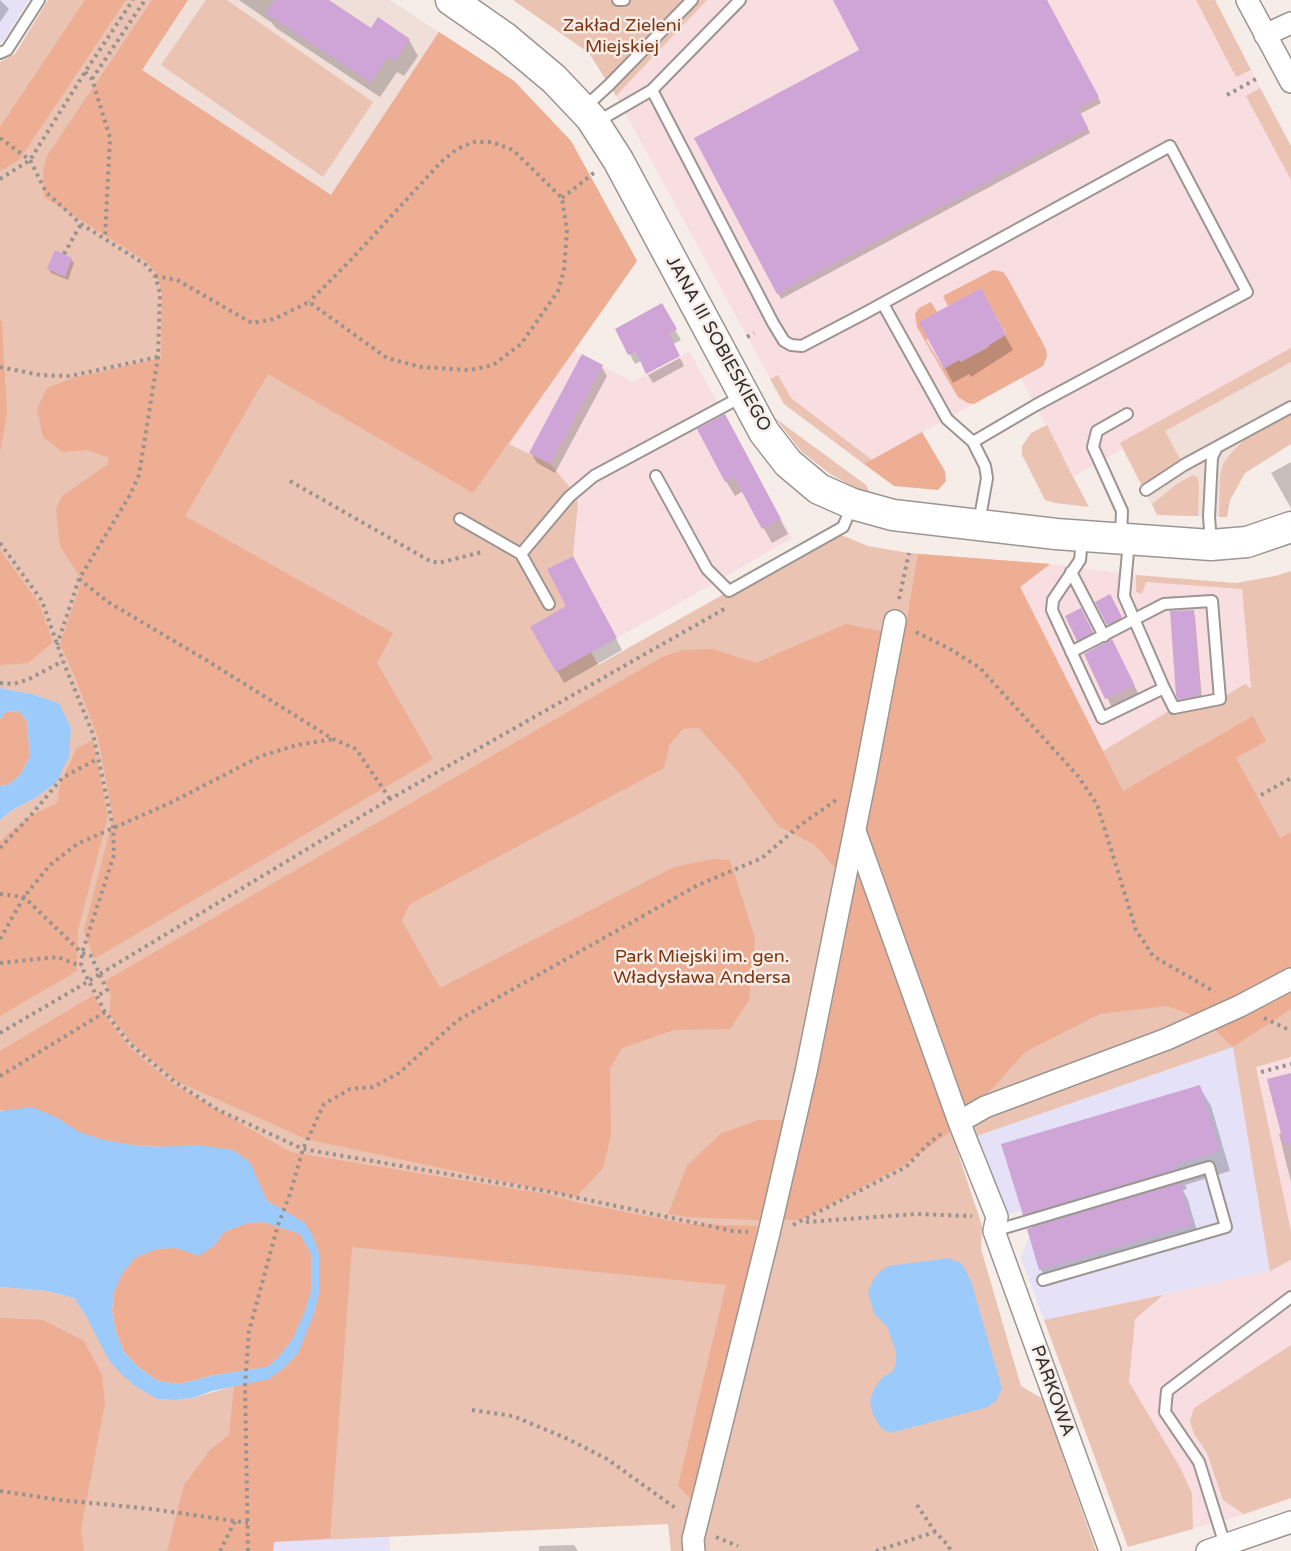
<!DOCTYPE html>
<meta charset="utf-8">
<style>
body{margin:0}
canvas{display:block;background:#f6ede9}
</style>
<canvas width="1291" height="1551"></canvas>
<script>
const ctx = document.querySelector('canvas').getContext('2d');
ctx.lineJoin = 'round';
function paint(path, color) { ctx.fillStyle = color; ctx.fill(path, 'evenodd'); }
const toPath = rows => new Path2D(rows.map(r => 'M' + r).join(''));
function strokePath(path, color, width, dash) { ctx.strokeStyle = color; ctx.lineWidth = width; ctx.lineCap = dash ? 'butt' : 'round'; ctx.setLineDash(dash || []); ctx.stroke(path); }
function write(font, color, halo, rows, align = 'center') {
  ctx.font = font + ' "Varela Round",sans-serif'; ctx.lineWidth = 5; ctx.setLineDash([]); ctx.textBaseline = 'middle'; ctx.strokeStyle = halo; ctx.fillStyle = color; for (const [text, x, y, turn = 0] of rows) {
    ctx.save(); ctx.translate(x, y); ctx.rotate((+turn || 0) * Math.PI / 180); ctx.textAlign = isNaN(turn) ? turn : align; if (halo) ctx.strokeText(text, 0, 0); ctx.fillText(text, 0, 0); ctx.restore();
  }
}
paint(toPath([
 [707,0,1215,0,1291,146,1291,354,1073,477,1021,378,864,464,784,404,616,96],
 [574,351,633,382,689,351,792,538,655,617,591,652,547,569,508,444],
 [1050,564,1242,589,1253,716,1102,751,1020,587],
 [1291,1009,1291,1498,1253,1512,1128,1547,1044,1320,1269,1271,1233,1047]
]), '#f8dde1');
paint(toPath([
 [0,0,29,0,3,41,0,43],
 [1233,1047,1270,1271,1044,1320,1021,1258,1029,1236,1024,1221,1020,1211,1006,1215,977,1136],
 [389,1536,390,1551,273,1551,274,1542]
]), '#e5e2f8');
paint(toPath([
 [188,0,390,0,439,32,331,196,142,70],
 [1291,354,1291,444,1245,473,1230,500,1227,517,1157,515,1123,449]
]), '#f0dfd8');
paint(toPath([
 [48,0,188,0,142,70,331,195,439,32,514,81,571,141,637,261,509,444,550,464,569,486,578,502,573,556,547,569,598,665,834,532,868,546,909,553,1050,564,1020,587,1103,751,1174,708,1220,699,1245,684,1251,688,1242,589,1146,582,1142,594,1136,592,1136,575,1236,583,1275,576,1291,571,1291,1057,1256,1067,1291,1231,1291,1260,1270,1271,1233,1047,977,1136,957,1150,982,1226,981,1249,1021,1386,1043,1399,1096,1551,671,1551,668,1524,274,1542,273,1551,0,1551,0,1287,47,1291,74,1298,87,1318,157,1399,176,1400,196,1397,234,1386,4,1109,0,1111,0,820,11,811,35,798,56,783,59,703,32,694,0,688,0,62,15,54],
 [206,0,227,0,373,102,323,177,161,65],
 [513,0,707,0,616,96,589,53],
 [1196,0,1215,0,1251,70,1236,77],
 [1260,88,1291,146,1291,180,1246,96],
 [1291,348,1291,362,1165,431,1180,459,1142,486,1120,443],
 [778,375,791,398,872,460,864,464,784,404,770,379],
 [1291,414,1291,444,1245,473,1230,500,1227,517,1219,517,1220,476,1223,464,1231,453,1243,441],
 [775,418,866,485,870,493,860,490,830,474,801,451],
 [1047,425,1073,477,1089,507,1055,503,1045,500,1022,455,1022,446,1031,433],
 [1193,475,1198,478,1199,485,1198,516,1157,515,1152,504,1177,484],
 [1163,1295,1135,1319,1129,1382,1181,1469,1192,1494,1193,1529,1128,1547,1044,1320],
 [1291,1345,1291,1498,1244,1514,1223,1500,1207,1453,1194,1434,1190,1421,1194,1408]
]), '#ebc3b2');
paint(toPath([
 [85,0,126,0,19,160,0,171,0,127],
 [152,0,188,0,142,70,331,195,439,32,514,81,571,141,637,261,473,493,268,374,185,516,393,633,377,663,433,759,94,959,84,931,113,818,98,738,75,677,60,644,82,580,60,546,56,509,62,496,107,465,109,458,88,450,63,452,43,437,37,409,47,388,72,378,161,358,162,292,156,273,146,261,44,197,43,171,47,156],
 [993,270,1003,272,1007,277,1046,349,1047,356,1043,366,974,404,968,403,958,397,942,370,917,327,915,314,919,308,931,302,937,312,929,338,926,340,943,368,959,360,961,362,989,347,989,344,1006,334,981,289,948,306,943,296],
 [0,320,2,322,7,414,0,452],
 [922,432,945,471,946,481,938,490,894,486,864,464],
 [0,550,39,603,53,642,28,663,0,665],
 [918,554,1050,564,1020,587,1123,791,1253,716,1266,741,1236,758,1280,838,1291,832,1291,1009,1233,1047,1203,1019,1167,1006,1100,1014,1025,1052,995,1086,974,1104,965,1121,904,1165,801,1220,758,1220,687,1217,668,1214,687,1166,720,1134,758,1120,798,1120,849,884,815,845,778,826,739,773,699,728,683,729,670,744,664,768,410,904,402,921,440,988,674,867,713,859,730,860,755,938,749,1000,730,1029,674,1030,622,1048,610,1069,611,1135,603,1168,576,1197,306,1139,176,1081,131,1042,109,1015,111,995,105,981,662,657,684,650,713,649,756,663,846,624,904,636],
 [19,711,27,721,30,757,20,775,8,785,0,786,0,719,6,712],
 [93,740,108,816,78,930,77,971,0,1016,0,841,28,817,57,803,60,784,77,748],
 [94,995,102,1011,129,1047,173,1084,290,1152,547,1194,575,1202,687,1224,758,1226,696,1504,678,1486,726,1285,352,1247,330,1538,274,1542,273,1551,167,1551,184,1485,211,1449,229,1435,234,1386,245,1385,298,1353,315,1311,319,1292,319,1253,313,1236,304,1222,267,1201,260,1188,233,1150,132,1145,104,1140,79,1132,56,1117,0,1110,0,1051],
 [263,1222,300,1234,311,1253,311,1291,305,1311,292,1340,278,1358,267,1367,215,1375,179,1384,158,1381,138,1367,124,1352,116,1332,112,1311,114,1292,121,1274,135,1258,157,1249,176,1248,199,1255,215,1245,224,1232,248,1223],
 [0,1318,43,1320,84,1341,102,1375,105,1404,81,1528,84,1551,0,1551]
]), '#edae93');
paint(toPath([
 [0,688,32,694,59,703,71,728,69,757,56,783,35,798,11,811,0,820,0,786,8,785,20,775,30,757,27,721,19,711,6,712,0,719],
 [32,1107,56,1117,79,1132,104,1140,132,1145,160,1147,197,1145,233,1150,250,1162,267,1201,304,1222,313,1236,319,1253,319,1292,315,1311,298,1353,285,1367,269,1379,212,1391,196,1397,176,1400,157,1399,135,1386,118,1371,107,1357,87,1318,74,1298,47,1291,0,1287,0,1111],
 [263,1222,300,1234,311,1254,311,1291,305,1311,292,1340,278,1358,267,1367,215,1375,179,1384,158,1381,138,1367,124,1352,116,1332,112,1311,114,1292,122,1274,135,1258,157,1249,176,1248,199,1256,215,1245,224,1232,248,1223],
 [949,1258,962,1264,971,1281,1002,1388,997,1400,988,1407,890,1433,881,1428,873,1415,870,1400,875,1387,883,1377,893,1371,896,1363,896,1351,887,1327,874,1313,868,1293,872,1282,879,1272,889,1266]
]), '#9ccafa');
paint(toPath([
 [0,0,9,9,0,22],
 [239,0,326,0,371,31,379,19,409,40,418,56,404,76,397,72,380,97,276,28,272,23],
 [834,0,1046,0,1101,103,1080,114,1090,133,781,299,696,139,861,51],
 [71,259,74,263,68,280,51,273,49,269],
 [980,290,1013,350,971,377,969,374,953,383,945,368],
 [661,305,681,340,635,364,617,330],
 [680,358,684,366,653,383,648,375],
 [601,366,607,376,555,473,537,463,531,453],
 [733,431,788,534,772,543,743,491,735,496,726,481],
 [1291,462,1291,508,1271,473],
 [579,569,622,650,564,683,532,627,568,607],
 [1112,600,1123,622,1111,629,1097,602],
 [1081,610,1095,637,1081,644,1078,640],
 [1193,611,1195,616,1202,700,1182,703,1178,695],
 [1112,641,1142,701,1115,714,1086,654],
 [1291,1074,1291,1182,1279,1134,1283,1133],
 [1199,1086,1211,1106,1230,1171,1185,1185,1187,1189,1183,1190,1188,1200,1200,1241,1049,1285,1041,1270,1029,1230,1033,1229,1024,1214],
 [574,1545,578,1551,539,1551,539,1546]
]), '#0003');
paint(toPath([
 [275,0,329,0,371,28,378,17,410,39,395,62,388,57,371,83,265,13],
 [833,0,1047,0,1099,97,1078,108,1088,128,777,294,694,138,859,50],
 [55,250,72,258,65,277,47,269],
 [981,288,1006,335,961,362,959,360,944,369,919,322],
 [662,303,677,329,669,334,680,356,646,374,636,352,628,355,615,329],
 [582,354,603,365,550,464,529,453],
 [725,414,781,519,762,529,734,477,725,482,697,429],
 [573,556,617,638,556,672,530,627,566,606,547,569],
 [1110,594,1122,617,1107,625,1095,602],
 [1081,608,1093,632,1077,641,1065,616],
 [1194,610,1200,695,1178,700,1176,695,1170,611],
 [1112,639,1135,686,1105,699,1084,654],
 [1291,1073,1291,1144,1284,1145,1267,1079],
 [1200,1085,1220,1151,1175,1165,1176,1169,1023,1215,1001,1144],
 [1180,1183,1192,1225,1039,1270,1027,1229]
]), '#cfa4d6');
const lane = toPath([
 [618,0,624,0],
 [0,53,7,50,39,0],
 [652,90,740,0],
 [584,108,609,85,692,0],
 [595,123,652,90,773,323,784,341,791,345,802,346,865,313,1170,146,1247,292,1036,405,973,442],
 [883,304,947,419,973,442,985,466,987,478,979,523],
 [656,476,707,569,729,591,843,527,853,504],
 [1146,490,1184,465,1217,447],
 [460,519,521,554,549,604],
 [1121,536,1122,511,1093,447,1097,431,1127,414],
 [1082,539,1080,560,1053,600,1052,610,1102,718,1164,688,1124,596,1129,541],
 [1211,542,1209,517,1212,457,1217,447,1291,407],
 [521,554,569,497,594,476,743,396],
 [1071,572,1104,636],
 [1071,652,1164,604,1212,601,1220,699,1174,708,1164,688],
 [994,1231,1209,1167,1226,1227,1043,1280],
 [1225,1545,1199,1462,1165,1412,1167,1391,1291,1297]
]);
const street = toPath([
 [1247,0,1291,82],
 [1265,35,1291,23],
 [855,831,959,1122,997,1217,994,1231,1110,1551],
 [959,1122,985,1107,1167,1039,1240,1006,1291,979],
 [694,1551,693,1539,769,1233,806,1072,865,779,895,621],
 [1207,1551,1291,1522]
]);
const secondary = toPath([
 [451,0,504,37,554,79,591,118,618,160,764,432,788,463,819,489,853,504,893,515,1056,534,1211,545,1247,542,1291,527]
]);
strokePath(lane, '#9d9592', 14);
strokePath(street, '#9d9592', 24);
strokePath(secondary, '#9d9592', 33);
strokePath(toPath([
 [85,72,92,79,110,138,105,237],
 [92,79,145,0],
 [1227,95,1256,79],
 [0,138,30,160,46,192,81,224,146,265,155,276,160,293,158,357,139,475,130,495,79,579,57,645],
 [0,179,30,160,85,72,133,0],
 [562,198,595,172],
 [64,254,81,224],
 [155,276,177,280,252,323,274,319,309,302,387,358,421,367,470,370,493,365,521,344,558,291,564,270,567,230,562,198,513,150,492,142,474,142,457,149,441,162,349,262,309,302],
 [747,337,754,333],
 [0,367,40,375,70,376,158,357],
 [290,481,430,561,439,563,482,552],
 [0,543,42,601,63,661,93,734,113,827,114,855,82,953,81,966,105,1012,130,1044,175,1082,218,1110,303,1149,546,1191,733,1231,748,1232],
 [79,579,108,602,206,660,333,739,356,749,390,799],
 [899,599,909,553],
 [916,632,950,649,980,668,1078,776,1097,804,1136,930,1153,956,1215,992],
 [0,683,13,684,27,680,63,661],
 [1261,795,1291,778],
 [0,848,32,814,62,778,99,758],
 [0,894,24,897,82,953,91,956,107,990,97,996],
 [0,939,24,897,50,865,77,844,170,803,261,756,297,745,333,739],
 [0,963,57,957,81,966],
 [100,974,390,799,726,608],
 [1264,1018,1291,1031],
 [0,1033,77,988],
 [1261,1072,1291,1064],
 [0,1076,105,1012],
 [806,1222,916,1214,972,1216],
 [793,1225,906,1167,930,1142,941,1134],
 [472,1410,513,1416,568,1439,607,1459,678,1510],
 [0,1491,60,1500,152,1509,248,1523],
 [917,1505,935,1532],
 [716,1537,738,1546],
 [220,1551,235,1521],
 [248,1551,245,1385,249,1331,278,1225,290,1194,303,1149,324,1104,350,1089,373,1087,399,1073,458,1020,698,885,762,858,799,826,839,798],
 [876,1551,935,1532,949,1546,950,1551]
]), '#98928f', 4, [3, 4.5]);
strokePath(lane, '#fff', 10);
strokePath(street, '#fff', 21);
strokePath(secondary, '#fff', 30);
strokePath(toPath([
 [77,988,100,974]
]), '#98928f', 4, [3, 4.5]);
write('18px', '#7e340d', '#f6ede9', [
 ["Zakład Zieleni",622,26],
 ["Miejskiej",622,47],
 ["Park Miejski im. gen.",702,957],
 ["Władysława Andersa",702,978]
]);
write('18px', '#2e2b29', '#f6ede9', [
 ["JANA III SOBIESKIEGO",718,344,61],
 ["PARKOWA",1052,1391,70]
]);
</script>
